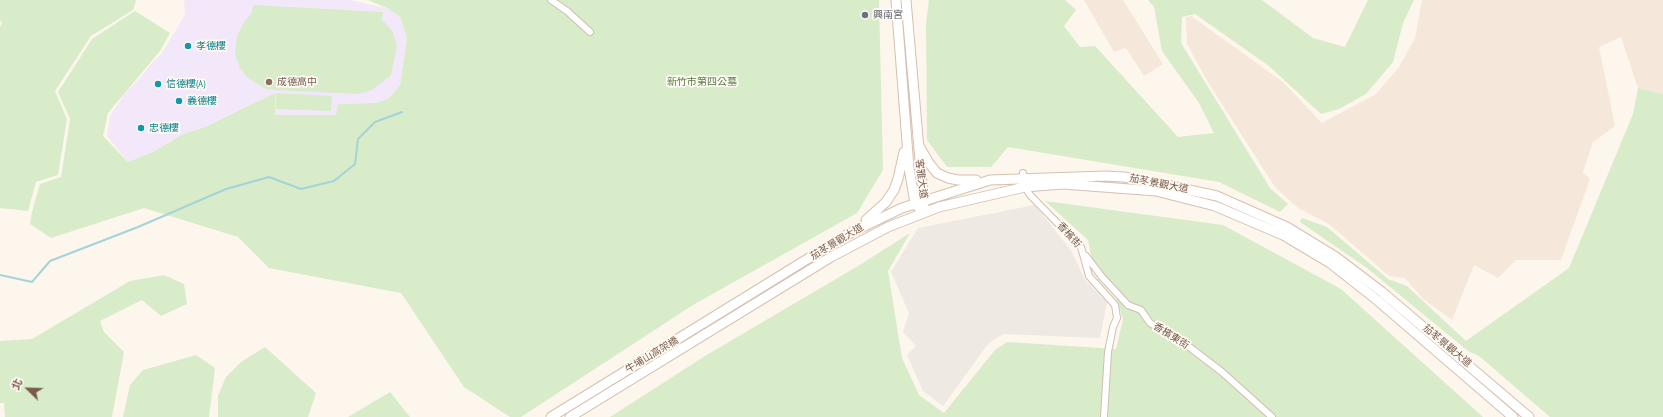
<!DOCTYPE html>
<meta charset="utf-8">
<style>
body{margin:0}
#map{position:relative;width:1663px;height:417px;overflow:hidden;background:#fdf6ec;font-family:"PT Sans Narrow","Noto Sans TC",sans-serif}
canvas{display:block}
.north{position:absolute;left:8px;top:369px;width:40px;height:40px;-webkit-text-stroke:3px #fffaf3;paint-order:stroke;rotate:293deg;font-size:11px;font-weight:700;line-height:16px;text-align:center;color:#7a5c4d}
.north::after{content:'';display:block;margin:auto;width:14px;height:18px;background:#7a5c4d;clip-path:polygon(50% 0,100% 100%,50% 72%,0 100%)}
</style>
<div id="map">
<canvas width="1663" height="417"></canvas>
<div class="north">北</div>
</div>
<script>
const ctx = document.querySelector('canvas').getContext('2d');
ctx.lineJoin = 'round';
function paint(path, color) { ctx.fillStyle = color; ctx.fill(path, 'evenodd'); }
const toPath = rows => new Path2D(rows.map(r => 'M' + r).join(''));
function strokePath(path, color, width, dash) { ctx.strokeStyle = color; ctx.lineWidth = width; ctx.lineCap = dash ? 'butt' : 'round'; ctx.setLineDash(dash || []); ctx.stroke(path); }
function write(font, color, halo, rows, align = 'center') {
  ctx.font = font + ' "PT Sans Narrow","Noto Sans TC",sans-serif'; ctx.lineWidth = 3.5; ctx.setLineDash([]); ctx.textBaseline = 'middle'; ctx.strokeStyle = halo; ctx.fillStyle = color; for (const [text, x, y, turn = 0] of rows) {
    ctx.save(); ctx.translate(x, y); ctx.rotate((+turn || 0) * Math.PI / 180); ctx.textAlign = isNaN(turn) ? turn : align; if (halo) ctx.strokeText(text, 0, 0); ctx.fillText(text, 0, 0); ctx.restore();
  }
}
paint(toPath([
 [1084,0,1123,0,1163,64,1144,76,1126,48,1114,52],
 [1422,0,1663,0,1663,94,1638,88,1621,37,1599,47,1615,126,1593,142,1583,172,1590,179,1561,260,1516,260,1498,278,1474,265,1452,320,1423,299,1405,278,1389,276,1329,224,1298,208,1275,187,1209,84,1187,44,1186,18,1191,16,1283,82,1322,123,1376,94,1399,67,1415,38]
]), '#f5e8da');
paint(toPath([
 [1035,205,1072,252,1085,280,1107,302,1100,338,1003,334,988,344,943,406,923,391,907,355,916,346,903,332,909,313,891,272,918,228]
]), '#efe9e4');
paint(toPath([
 [184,0,350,0,389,9,400,17,407,38,400,85,389,98,376,103,338,104,336,115,274,115,275,93,205,127,183,134,153,152,128,162,107,136,110,116,125,93,140,78,153,62,162,53,185,15]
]), '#f3e8fa');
paint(toPath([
 [0,0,136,0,133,10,91,36,55,91,67,119,58,175,36,182,28,211,0,208,0,27,2,23,0,20],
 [368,0,879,0,883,170,857,213,693,305,521,417,510,417,464,387,401,293,269,268,238,237,144,208,51,238,30,224,32,212,40,184,61,177,70,119,58,92,92,39,135,11,170,33,160,51,108,113,103,136,128,162,153,152,183,134,205,127,275,93,275,115,336,115,338,104,376,103,389,98,400,85,407,38,400,17,389,9],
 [929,0,1065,0,1076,10,1064,26,1080,47,1095,46,1178,137,1214,133,1199,103,1162,51,1154,7,1148,0,1262,0,1313,38,1345,47,1368,0,1414,0,1403,23,1393,62,1366,94,1339,109,1321,114,1269,66,1195,14,1182,17,1181,43,1270,188,1288,204,1280,212,1219,182,1008,147,991,167,947,167,927,140,926,23],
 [253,5,383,12,382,20,392,30,397,46,391,75,372,90,359,94,273,90,264,88,248,78,240,68,235,54,237,36,244,22,252,13],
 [1638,88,1663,94,1663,417,1550,417,1479,356,1468,351,1367,268,1300,222,1302,218,1327,227,1388,279,1407,286,1466,341,1569,268,1633,114],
 [276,93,332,96,331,111,276,109],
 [1045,201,1223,225,1341,289,1483,417,610,417,705,356,858,266,910,233,888,271,902,358,919,395,944,413,995,350,1007,342,1116,349,1123,319,1116,297,1095,274,1088,240],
 [164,275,184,284,187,304,161,316,142,300,100,321,104,332,124,352,112,417,5,417,4,403,0,403,0,341,32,339,130,281],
 [265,347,316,393,308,417,218,417,218,396,226,377,241,362],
 [196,355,215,368,209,417,123,417,130,385,143,370],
 [390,392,410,417,348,417]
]), '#d8ecc9');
strokePath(toPath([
 [0,275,32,282,50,261,138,227,226,189,269,177,301,189,334,181,355,164,358,139,375,122,402,112]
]), '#a5d3da', 2);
const street = toPath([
 [551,0,567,11,590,32],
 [1023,173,1025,187,1030,195,1081,247,1089,276,1115,305,1117,318,1113,327,1108,352,1104,417],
 [1086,256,1102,277,1128,305,1141,310,1150,323,1188,346,1222,372,1272,417]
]);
const secondary = toPath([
 [896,0,909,168,915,203,918,207],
 [906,0,924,206],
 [919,146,929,163,937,173,948,178,958,180,976,180],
 [866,220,886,202,894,190,898,179,904,152],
 [551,417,848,234,902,208,990,180,1105,176,1124,177,1157,183,1217,196,1287,227,1336,257,1382,292,1529,417],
 [570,417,831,257,888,227,939,207,1025,187,1063,184,1156,191,1215,206,1283,235,1330,263,1377,300,1513,417]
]);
strokePath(street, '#d1beb0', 8);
strokePath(secondary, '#d6c0b0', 11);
strokePath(street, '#fff', 6);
strokePath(secondary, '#fff', 9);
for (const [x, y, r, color] of [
 [865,15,4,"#6b7280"],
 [188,46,4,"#0f9aa8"],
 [269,82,4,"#8d6e63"],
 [158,84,4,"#0f9aa8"],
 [179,101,4,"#0f9aa8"],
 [141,128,4,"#0f9aa8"]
]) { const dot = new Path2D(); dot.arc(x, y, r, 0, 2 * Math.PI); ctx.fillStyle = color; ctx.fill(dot); strokePath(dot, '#fffaf3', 1.5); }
write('10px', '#5b616d', '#fffaf3', [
 ["興南宮",873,15]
], 'left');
write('10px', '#0d838f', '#fffaf3', [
 ["孝德樓",196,46],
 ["信德樓(A)",166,84],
 ["義德樓",187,101],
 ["忠德樓",149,128]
], 'left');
write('10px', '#785e54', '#fffaf3', [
 ["成德高中",277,82]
], 'left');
write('10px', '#537a41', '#fffaf3', [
 ["新竹市第四公墓",702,82]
]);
write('10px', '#7a5c4d', '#fffaf3', [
 ["客雅大道",921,179,83],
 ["茄苳景觀大道",1159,184,11],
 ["香檳街",1069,235,48],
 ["茄苳景觀大道",837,242,-31],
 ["香檳東街",1171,336,32],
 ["茄苳景觀大道",1447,346,40],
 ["牛埔山高架橋",652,355,-31]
]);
</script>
